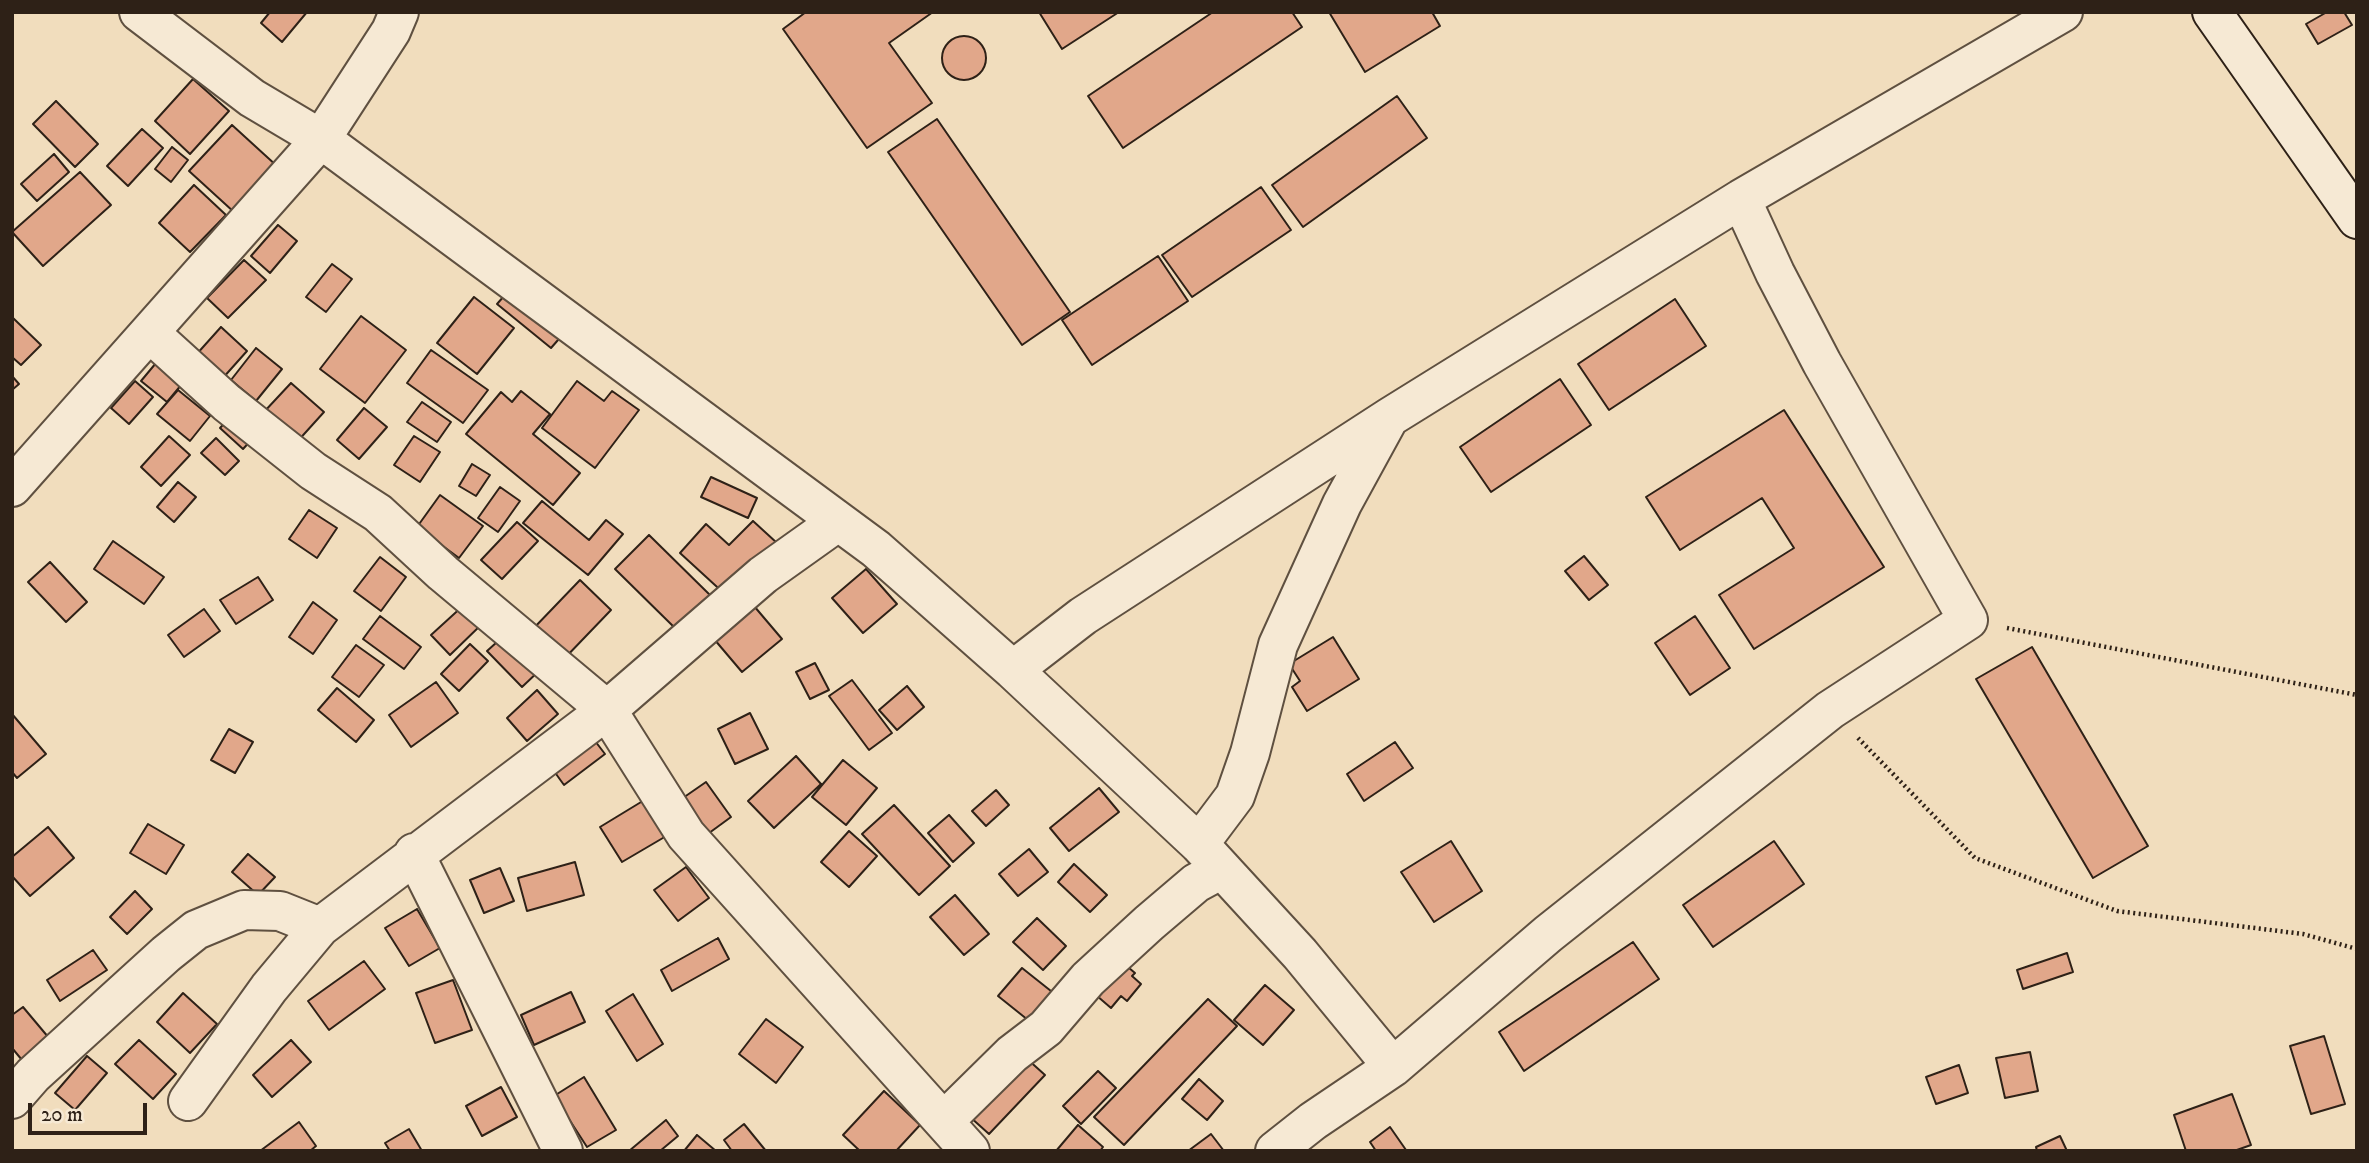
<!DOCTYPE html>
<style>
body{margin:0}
#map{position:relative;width:2369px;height:1163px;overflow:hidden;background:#f1ddbd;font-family:"IM FELL DW Pica",serif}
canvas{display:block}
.frame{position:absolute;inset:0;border:14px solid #2e2117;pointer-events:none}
.scale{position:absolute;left:28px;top:1103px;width:119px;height:32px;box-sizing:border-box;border:4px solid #2e2117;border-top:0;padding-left:9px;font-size:21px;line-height:24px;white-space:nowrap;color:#2e2117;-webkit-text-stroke:5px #f6e9d4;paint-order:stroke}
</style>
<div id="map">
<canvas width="2369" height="1163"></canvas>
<div class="frame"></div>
<div class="scale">20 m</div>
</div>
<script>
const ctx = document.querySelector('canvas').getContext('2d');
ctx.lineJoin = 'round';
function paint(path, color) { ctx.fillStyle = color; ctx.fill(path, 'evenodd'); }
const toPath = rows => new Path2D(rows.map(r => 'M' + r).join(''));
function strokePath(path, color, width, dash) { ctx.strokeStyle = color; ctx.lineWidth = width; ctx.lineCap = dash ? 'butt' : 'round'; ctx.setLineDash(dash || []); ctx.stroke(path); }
const building = toPath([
 [270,12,307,12,282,42,261,23,270,12],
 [806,12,933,12,889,43,932,103,867,148,783,29,806,12],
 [1039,12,1119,12,1062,49,1039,12],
 [1213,12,1292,12,1302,27,1123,148,1088,96,1213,12],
 [1329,12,1432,12,1440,26,1365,72,1329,12],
 [2327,12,2344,12,2352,25,2318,44,2306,24,2327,12],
 '942 58a22 22 0 1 1 44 0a22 22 0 1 1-44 0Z',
 [193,79,229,111,190,154,155,121,193,79],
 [1397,96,1427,138,1303,227,1272,185,1397,96],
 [56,101,98,144,75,167,33,124,56,101],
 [937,119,1070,312,1022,345,888,152,937,119],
 [232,125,278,167,235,213,189,171,232,125],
 [142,129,163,148,128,186,107,166,142,129],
 [172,147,188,160,171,182,155,169,172,147],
 [54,154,69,172,37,201,21,184,54,154],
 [80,172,111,205,43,266,12,232,80,172],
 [194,185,226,215,190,252,159,223,194,185],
 [1261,187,1291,230,1192,297,1162,255,1261,187],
 [278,225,297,241,270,273,251,256,278,225],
 [1158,256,1188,301,1092,365,1062,320,1158,256],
 [244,260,266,280,228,318,207,298,244,260],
 [332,264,352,279,326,312,306,297,332,264],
 [512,287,565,332,551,348,497,304,512,287],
 [474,297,514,328,477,374,437,343,474,297],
 [1675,299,1706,346,1609,410,1578,364,1675,299],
 [361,316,406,350,365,403,320,369,361,316],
 [12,317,41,345,21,365,12,357,12,317],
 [221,327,247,351,222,379,195,356,221,327],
 [256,348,282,369,256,401,231,380,256,348],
 [431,350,488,390,463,423,407,383,431,350],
 [156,363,182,384,167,402,141,381,156,363],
 [12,376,19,384,12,390,12,376],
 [1560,379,1591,425,1491,492,1460,447,1560,379],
 [135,381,153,397,129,424,111,408,135,381],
 [577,381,604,401,612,391,639,410,595,468,542,428,577,381],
 [291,383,324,412,296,443,263,413,291,383],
 [178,390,210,416,190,441,157,414,178,390],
 [521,391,550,414,533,434,580,473,553,505,466,434,501,392,512,402,521,391],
 [422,402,451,422,437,442,407,422,422,402],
 [364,408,387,427,359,459,337,440,364,408],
 [1784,410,1884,567,1754,649,1719,595,1794,548,1762,498,1680,550,1646,497,1784,410],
 [231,416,254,437,243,449,220,428,231,416],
 [169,436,190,455,161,486,141,467,169,436],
 [414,436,440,452,420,482,394,465,414,436],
 [216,438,239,461,225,475,201,453,216,438],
 [472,464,490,475,476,496,459,486,472,464],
 [711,477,757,498,748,518,701,497,711,477],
 [178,482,196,497,174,522,157,507,178,482],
 [500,487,520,501,498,532,478,518,500,487],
 [440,495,483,526,459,558,417,527,440,495],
 [542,501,589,540,606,520,623,534,588,575,523,523,542,501],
 [309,510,337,528,317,558,289,539,309,510],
 [753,521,777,543,728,597,680,553,706,524,729,545,753,521],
 [517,522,538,541,502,579,481,560,517,522],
 [649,535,713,598,679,632,615,569,649,535],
 [113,541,164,577,144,604,94,569,113,541],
 [1584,556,1608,585,1589,600,1565,571,1584,556],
 [380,557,406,577,381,611,354,591,380,557],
 [50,562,87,602,66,622,28,582,50,562],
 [866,569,897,604,863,633,832,598,866,569],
 [258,577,273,600,236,624,220,600,258,577],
 [580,580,611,610,562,661,531,631,580,580],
 [313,602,337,620,313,654,289,637,313,602],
 [465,604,483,623,450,655,431,635,465,604],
 [754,606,782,639,742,672,714,639,754,606],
 [204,609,220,631,184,657,168,635,204,609],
 [380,616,421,647,404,669,363,639,380,616],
 [1695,616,1730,668,1690,695,1655,643,1695,616],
 [507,633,542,668,522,687,487,651,507,633],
 [1333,637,1359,679,1307,711,1292,687,1300,681,1289,664,1333,637],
 [470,644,488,661,459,691,441,674,470,644],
 [356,645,384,665,359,697,332,677,356,645],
 [2032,647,2148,846,2093,878,1976,679,2032,647],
 [815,663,829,690,810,699,796,672,815,663],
 [852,680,892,733,869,750,829,696,852,680],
 [436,682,458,713,411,747,389,715,436,682],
 [907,686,924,707,897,730,879,710,907,686],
 [337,688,374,720,356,742,318,710,337,688],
 [537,690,558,714,527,741,507,718,537,690],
 [750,713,768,749,735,764,718,729,750,713],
 [12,714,46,754,17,778,12,772,12,714],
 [229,729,253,742,235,773,211,760,229,729],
 [592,737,605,754,564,785,551,767,592,737],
 [1395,742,1413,768,1364,801,1347,774,1395,742],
 [796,756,821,784,774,828,748,801,796,756],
 [843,760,877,788,846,825,812,797,843,760],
 [706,782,731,817,705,836,680,800,706,782],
 [1099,788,1119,812,1069,851,1050,828,1099,788],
 [996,790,1009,805,986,826,972,811,996,790],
 [646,799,668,835,622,862,600,827,646,799],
 [894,805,950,866,919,895,862,834,894,805],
 [949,815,974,843,953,862,928,833,949,815],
 [148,824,184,845,166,874,130,853,148,824],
 [48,827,74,858,30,896,12,876,12,857,48,827],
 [849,831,877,856,849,887,821,862,849,831],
 [1451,841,1482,891,1434,922,1401,872,1451,841],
 [1774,841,1804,884,1713,947,1683,905,1774,841],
 [1029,849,1048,872,1018,896,999,874,1029,849],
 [248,854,275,877,258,895,232,872,248,854],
 [575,862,584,895,527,911,518,878,575,862],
 [1074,864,1107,895,1090,912,1058,882,1074,864],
 [686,867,709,898,678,921,654,890,686,867],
 [500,868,514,901,484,913,470,880,500,868],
 [135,891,152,909,127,934,110,917,135,891],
 [955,895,989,934,964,955,930,917,955,895],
 [417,909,440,948,409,966,385,928,417,909],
 [1037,918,1066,946,1043,970,1013,942,1037,918],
 [718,938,729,959,672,991,661,970,718,938],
 [1633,942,1659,979,1524,1071,1499,1032,1633,942],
 [93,950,107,970,60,1001,47,980,93,950],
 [2067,953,2073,972,2023,989,2017,970,2067,953],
 [1116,957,1135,973,1132,976,1141,984,1127,1001,1121,996,1111,1008,1089,989,1116,957],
 [364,961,385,989,329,1030,308,1001,364,961],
 [1022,968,1056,995,1033,1024,998,996,1022,968],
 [453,980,472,1030,435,1043,416,993,453,980],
 [1265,985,1294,1010,1263,1045,1234,1020,1265,985],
 [571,992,585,1022,534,1045,521,1015,571,992],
 [183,993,217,1024,190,1053,157,1022,183,993],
 [633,994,663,1044,637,1061,606,1011,633,994],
 [1208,999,1237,1026,1124,1145,1094,1117,1208,999],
 [23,1007,54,1044,27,1066,12,1048,12,1015,23,1007],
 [766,1019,803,1047,776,1083,739,1054,766,1019],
 [2324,1036,2345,1104,2311,1114,2290,1046,2324,1036],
 [139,1040,176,1074,153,1099,115,1064,139,1040],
 [291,1040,311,1062,272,1097,253,1075,291,1040],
 [2030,1052,2038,1091,2005,1098,1996,1058,2030,1052],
 [87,1056,107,1073,75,1110,55,1093,87,1056],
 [1025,1057,1045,1075,989,1134,969,1116,1025,1057],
 [1959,1065,1968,1093,1936,1104,1926,1077,1959,1065],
 [1098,1071,1116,1088,1081,1124,1063,1106,1098,1071],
 [584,1077,616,1130,587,1147,554,1096,584,1077],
 [1199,1079,1223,1101,1207,1120,1182,1099,1199,1079],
 [501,1087,517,1117,482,1136,466,1106,501,1087],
 [884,1091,920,1125,896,1151,860,1151,843,1135,884,1091],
 [2232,1094,2251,1145,2234,1151,2186,1151,2174,1115,2232,1094],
 [666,1120,678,1136,660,1151,629,1151,666,1120],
 [299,1122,316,1146,310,1151,260,1151,299,1122],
 [744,1124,766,1151,732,1151,724,1140,744,1124],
 [1078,1125,1103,1147,1100,1151,1056,1151,1078,1125],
 [1390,1127,1406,1150,1406,1151,1376,1151,1370,1142,1390,1127],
 [409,1129,422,1151,390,1151,385,1143,409,1129],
 [1211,1134,1224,1151,1188,1151,1211,1134],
 [697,1135,716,1151,684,1151,697,1135],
 [2060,1136,2067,1151,2037,1151,2036,1147,2060,1136]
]);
paint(building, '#e1a78a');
strokePath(building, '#2e2117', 2);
const minor = toPath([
 [139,12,252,98,321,139,876,549,1013,670,1199,844,1300,954,1393,1067],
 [151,334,227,403,313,471,378,513,443,573,607,710,686,835,970,1151],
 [12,487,321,139,391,31,399,12],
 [1013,670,1083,616,1390,417,1741,199,2063,12],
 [1199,844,1235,796,1250,753,1278,645,1342,504,1389,418],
 [414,853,563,1151],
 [12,1099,33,1075,166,954,196,930,244,910,280,911,320,927],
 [188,1101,269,988,320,927,607,710,763,575,836,523],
 [945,1120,1012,1054,1046,1028,1088,979,1149,923,1196,883,1220,870],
 [1275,1151,1313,1121,1393,1067,1548,934,1830,710,1968,620,1822,363,1775,273,1741,199]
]);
const secondary = toPath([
 [2212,12,2357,219]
]);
strokePath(minor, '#5f5040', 42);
strokePath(secondary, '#2e2117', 42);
strokePath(toPath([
 [2007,628,2357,695],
 [1858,738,1975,858,2117,911,2303,934,2357,949]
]), '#2e2117', 4.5, [2, 3.5]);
strokePath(minor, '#f6e9d4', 38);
strokePath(secondary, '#f6e9d4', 38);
</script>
